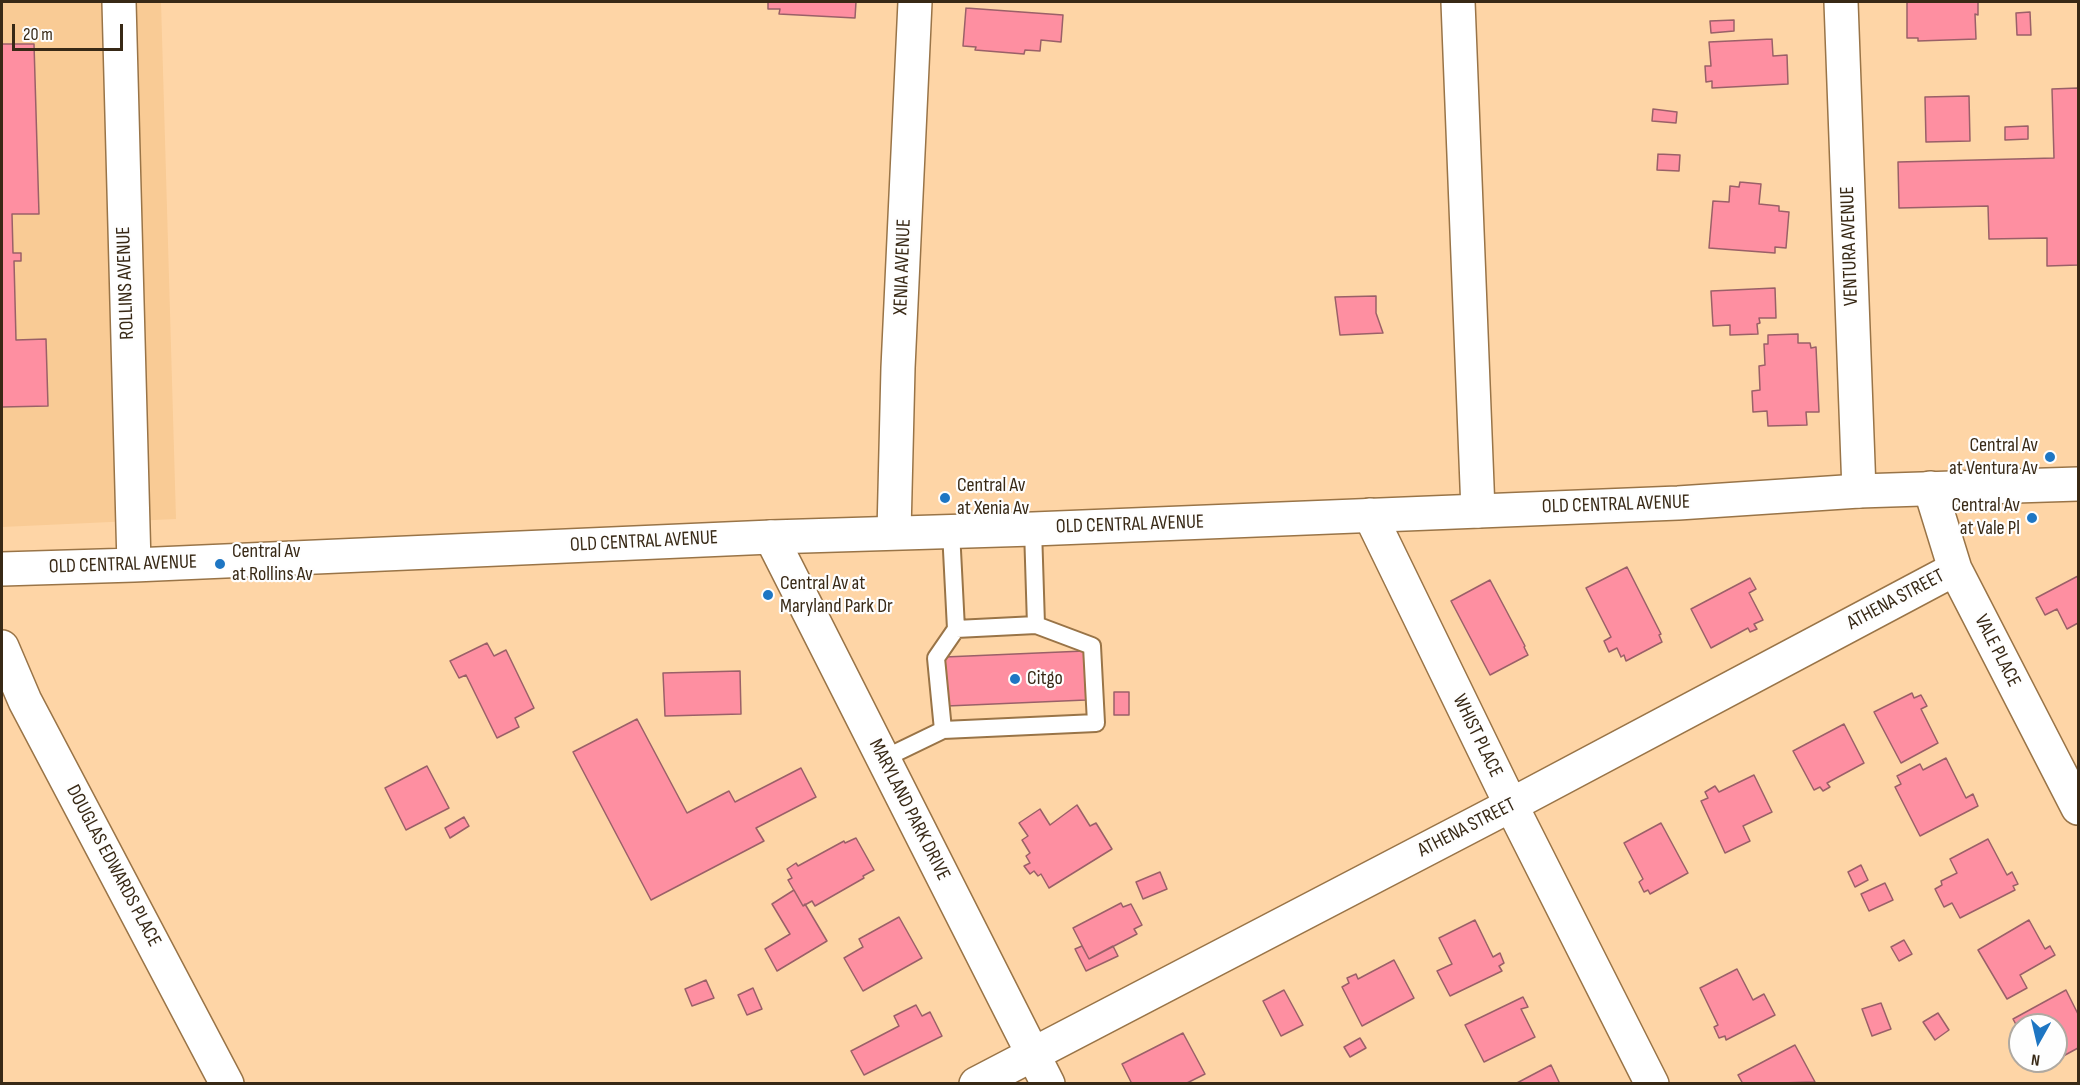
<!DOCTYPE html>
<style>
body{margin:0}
#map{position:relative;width:2080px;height:1085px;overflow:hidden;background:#fed5a6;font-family:"Sofia Sans Condensed",sans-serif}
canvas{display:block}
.frame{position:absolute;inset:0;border:3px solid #382916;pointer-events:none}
.north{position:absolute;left:2008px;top:1013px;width:60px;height:60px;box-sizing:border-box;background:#fefefe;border:2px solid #afa9a1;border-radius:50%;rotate:188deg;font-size:16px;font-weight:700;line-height:24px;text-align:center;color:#382916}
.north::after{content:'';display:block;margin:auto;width:21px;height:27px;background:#1e76c3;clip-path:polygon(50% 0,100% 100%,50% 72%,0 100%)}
.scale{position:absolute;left:12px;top:24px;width:111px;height:27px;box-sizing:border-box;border:3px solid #382916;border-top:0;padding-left:8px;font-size:18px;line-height:21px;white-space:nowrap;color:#382916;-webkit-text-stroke:4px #fefefe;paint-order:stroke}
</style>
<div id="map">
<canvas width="2080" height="1085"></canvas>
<div class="frame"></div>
<div class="north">N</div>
<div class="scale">20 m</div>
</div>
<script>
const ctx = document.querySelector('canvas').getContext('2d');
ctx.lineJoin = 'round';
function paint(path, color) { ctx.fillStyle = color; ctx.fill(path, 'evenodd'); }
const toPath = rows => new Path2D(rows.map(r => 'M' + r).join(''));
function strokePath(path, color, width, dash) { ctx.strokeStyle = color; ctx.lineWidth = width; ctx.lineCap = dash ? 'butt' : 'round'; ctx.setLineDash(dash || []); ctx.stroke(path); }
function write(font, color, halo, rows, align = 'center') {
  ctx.font = font + ' "Sofia Sans Condensed",sans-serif'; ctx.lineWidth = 4.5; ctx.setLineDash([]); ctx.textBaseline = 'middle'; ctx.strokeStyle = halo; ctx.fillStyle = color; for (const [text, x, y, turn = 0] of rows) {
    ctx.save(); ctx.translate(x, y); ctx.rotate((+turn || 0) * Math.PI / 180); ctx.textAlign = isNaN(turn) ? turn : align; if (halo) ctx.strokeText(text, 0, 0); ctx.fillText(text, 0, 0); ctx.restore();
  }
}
paint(toPath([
 [2,2,161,2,176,519,2,527]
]), '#f9cb95');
const building = toPath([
 [768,2,856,2,855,18,779,14,780,9,768,9,768,2],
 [1907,2,1978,2,1978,15,1975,14,1976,39,1918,41,1918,38,1907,38,1907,2],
 [966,8,1063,15,1061,42,1041,40,1040,51,1025,50,1024,54,975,50,976,47,963,46,966,8],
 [2030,12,2031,35,2017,35,2016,13,2030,12],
 [1734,20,1734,31,1711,33,1710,21,1734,20],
 [1772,39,1773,56,1787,55,1788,84,1712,88,1712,81,1706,82,1705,66,1711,66,1709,42,1772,39],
 [2,44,34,44,39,214,12,214,13,253,21,253,21,261,14,261,16,340,46,339,48,406,2,407,2,44],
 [2078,88,2078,265,2047,266,2047,238,1989,239,1988,206,1899,208,1898,162,2054,158,2052,89,2078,88],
 [1969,96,1970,141,1926,142,1925,97,1969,96],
 [1653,109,1677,112,1676,123,1652,121,1653,109],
 [2028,126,2028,139,2005,140,2005,127,2028,126],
 [1658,154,1680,155,1679,171,1657,170,1658,154],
 [1740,182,1761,184,1759,204,1779,206,1779,211,1789,212,1786,248,1775,247,1775,253,1709,248,1713,201,1729,202,1730,186,1739,187,1740,182],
 [1775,288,1776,318,1759,318,1760,323,1757,324,1758,334,1730,335,1730,325,1713,326,1711,291,1775,288],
 [1376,296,1376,313,1383,333,1340,335,1335,297,1376,296],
 [1798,334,1798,343,1810,343,1811,348,1816,347,1819,412,1806,412,1807,425,1768,426,1767,411,1753,412,1752,391,1760,390,1759,366,1765,365,1764,344,1768,344,1768,335,1798,334],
 [1627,567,1661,634,1659,635,1662,642,1626,661,1624,655,1621,657,1617,648,1609,652,1604,641,1611,637,1586,588,1627,567],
 [2078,576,2078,623,2067,629,2057,609,2045,615,2036,598,2078,576],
 [1750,578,1756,589,1749,593,1763,620,1754,624,1757,629,1750,632,1748,628,1711,648,1691,609,1750,578],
 [1490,580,1525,646,1524,647,1528,655,1490,675,1451,601,1490,580],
 [487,643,494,656,506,650,534,708,515,718,519,727,497,738,466,675,459,678,450,661,487,643],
 [1084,651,1086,700,947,706,945,657,1084,651],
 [740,671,741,714,665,716,663,673,740,671],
 [1114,692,1129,692,1129,715,1114,715,1114,692],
 [1912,693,1914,698,1921,695,1927,706,1921,709,1938,743,1901,763,1874,712,1912,693],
 [637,719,687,813,729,791,735,802,801,768,816,797,756,828,764,841,651,900,573,752,637,719],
 [1844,724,1864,763,1827,783,1830,787,1823,791,1820,787,1814,790,1793,751,1844,724],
 [1946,758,1966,798,1973,794,1978,806,1920,836,1895,787,1901,784,1897,776,1920,764,1923,770,1946,758],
 [427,766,449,808,406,830,385,788,427,766],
 [1754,775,1772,812,1743,826,1750,841,1725,853,1701,801,1708,798,1705,792,1715,786,1719,792,1754,775],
 [1077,805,1090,826,1096,823,1112,849,1049,888,1041,874,1038,876,1034,871,1030,874,1024,866,1030,863,1026,856,1030,853,1022,840,1028,836,1019,823,1040,809,1050,825,1077,805],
 [464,817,469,826,450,838,445,828,464,817],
 [1661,823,1688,873,1650,894,1648,890,1644,892,1639,882,1643,879,1624,843,1661,823],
 [856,838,874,870,863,876,864,878,815,906,812,901,803,906,788,880,792,878,787,869,796,863,798,866,844,841,845,843,856,838],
 [1988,839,2007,875,2012,872,2018,884,2013,886,2015,890,1960,918,1952,903,1944,907,1935,889,1942,885,1941,881,1957,873,1950,859,1988,839],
 [1861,865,1868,880,1855,887,1848,872,1861,865],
 [1160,872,1167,889,1143,899,1136,882,1160,872],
 [1885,883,1893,900,1869,911,1861,894,1885,883],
 [794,890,803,906,805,904,827,941,777,971,765,949,790,934,772,904,794,890],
 [1121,903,1123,907,1131,904,1142,925,1134,929,1137,934,1089,959,1073,928,1121,903],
 [899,917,922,958,863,991,844,958,863,947,859,939,899,917],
 [1475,920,1493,957,1500,953,1504,963,1499,966,1502,971,1450,996,1437,971,1452,964,1439,938,1475,920],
 [2029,920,2045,949,2050,946,2055,955,2020,975,2027,988,2007,999,1978,950,2029,920],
 [1904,940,1912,954,1899,961,1891,947,1904,940],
 [1082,946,1089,959,1113,946,1118,956,1086,971,1075,949,1082,946],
 [1394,960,1414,998,1362,1026,1342,987,1349,983,1347,978,1356,974,1358,979,1394,960],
 [1737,969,1753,1000,1764,994,1775,1015,1726,1040,1725,1036,1719,1038,1714,1027,1718,1025,1700,988,1737,969],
 [706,980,714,998,692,1006,685,989,706,980],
 [753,988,762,1009,747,1015,738,995,753,988],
 [1284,990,1303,1025,1281,1036,1263,1001,1284,990],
 [2066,990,2078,1014,2078,1048,2056,1060,2056,1025,2020,1025,2020,1032,2013,1019,2066,990],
 [1523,997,1528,1007,1521,1009,1535,1037,1484,1062,1465,1025,1523,997],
 [1881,1003,1891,1029,1872,1036,1862,1009,1881,1003],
 [916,1005,922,1016,930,1012,942,1036,864,1075,851,1051,899,1026,894,1016,916,1005],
 [1938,1013,1949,1030,1935,1040,1923,1022,1938,1013],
 [1183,1033,1205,1074,1185,1084,1132,1084,1122,1064,1183,1033],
 [1360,1038,1366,1048,1350,1057,1344,1047,1360,1038],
 [1795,1045,1815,1082,1743,1084,1738,1075,1795,1045],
 [1551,1065,1560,1084,1515,1084,1551,1065]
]);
paint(building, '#fe8fa1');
strokePath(building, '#9a6068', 1.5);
const lane = toPath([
 [951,531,956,629,1036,625],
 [943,730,936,658,956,629],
 [883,759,943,730,1096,723,1092,646,1036,625,1033,529]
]);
const street = toPath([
 [1458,2,1478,511],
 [1841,2,1859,491],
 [1930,488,1955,569,2078,808],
 [1370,515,1511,805,1652,1084],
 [894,532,898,368,915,2],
 [771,537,1048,1084],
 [2,647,25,701,227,1084],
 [976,1084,1511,805,1955,569]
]);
const secondary = toPath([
 [119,2,134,565],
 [2,569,134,565,771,537,1033,529,1678,503,1859,491,2078,484]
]);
strokePath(lane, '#997447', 20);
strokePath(street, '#997447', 36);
strokePath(secondary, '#997447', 36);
strokePath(lane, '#fff', 16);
strokePath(street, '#fff', 33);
strokePath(secondary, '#fff', 33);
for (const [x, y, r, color] of [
 [2050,457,6,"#1e76c3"],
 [945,498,6,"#1e76c3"],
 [2032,518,6,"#1e76c3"],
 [220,564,6,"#1e76c3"],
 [768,595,6,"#1e76c3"],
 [1015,679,6,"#1e76c3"]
]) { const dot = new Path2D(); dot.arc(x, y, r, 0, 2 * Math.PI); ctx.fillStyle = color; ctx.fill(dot); strokePath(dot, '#fefefe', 2); }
write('20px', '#382916', '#fefefe', [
 ["VENTURA AVENUE",1850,246,-92],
 ["XENIA AVENUE",903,267,-88],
 ["ROLLINS AVENUE",126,283,-92],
 ["OLD CENTRAL AVENUE",1616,505,-2],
 ["OLD CENTRAL AVENUE",1130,525,-2],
 ["OLD CENTRAL AVENUE",644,542,-3],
 ["OLD CENTRAL AVENUE",123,565,-2],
 ["ATHENA STREET",1896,600,-28],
 ["VALE PLACE",1997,651,63],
 ["WHIST PLACE",1477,736,64],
 ["MARYLAND PARK DRIVE",909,810,63],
 ["ATHENA STREET",1467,828,-27],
 ["DOUGLAS EDWARDS PLACE",113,866,62]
]);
write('20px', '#382916', '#fefefe', [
 ["Central Av",2038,446,"right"],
 ["at Ventura Av",2038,469,"right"],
 ["Central Av",957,486],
 ["at Xenia Av",957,509],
 ["Central Av",2020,506,"right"],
 ["at Vale Pl",2020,529,"right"],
 ["Central Av",232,552],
 ["at Rollins Av",232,575],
 ["Central Av at",780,584],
 ["Maryland Park Dr",780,607],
 ["Citgo",1027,679]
], 'left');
</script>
